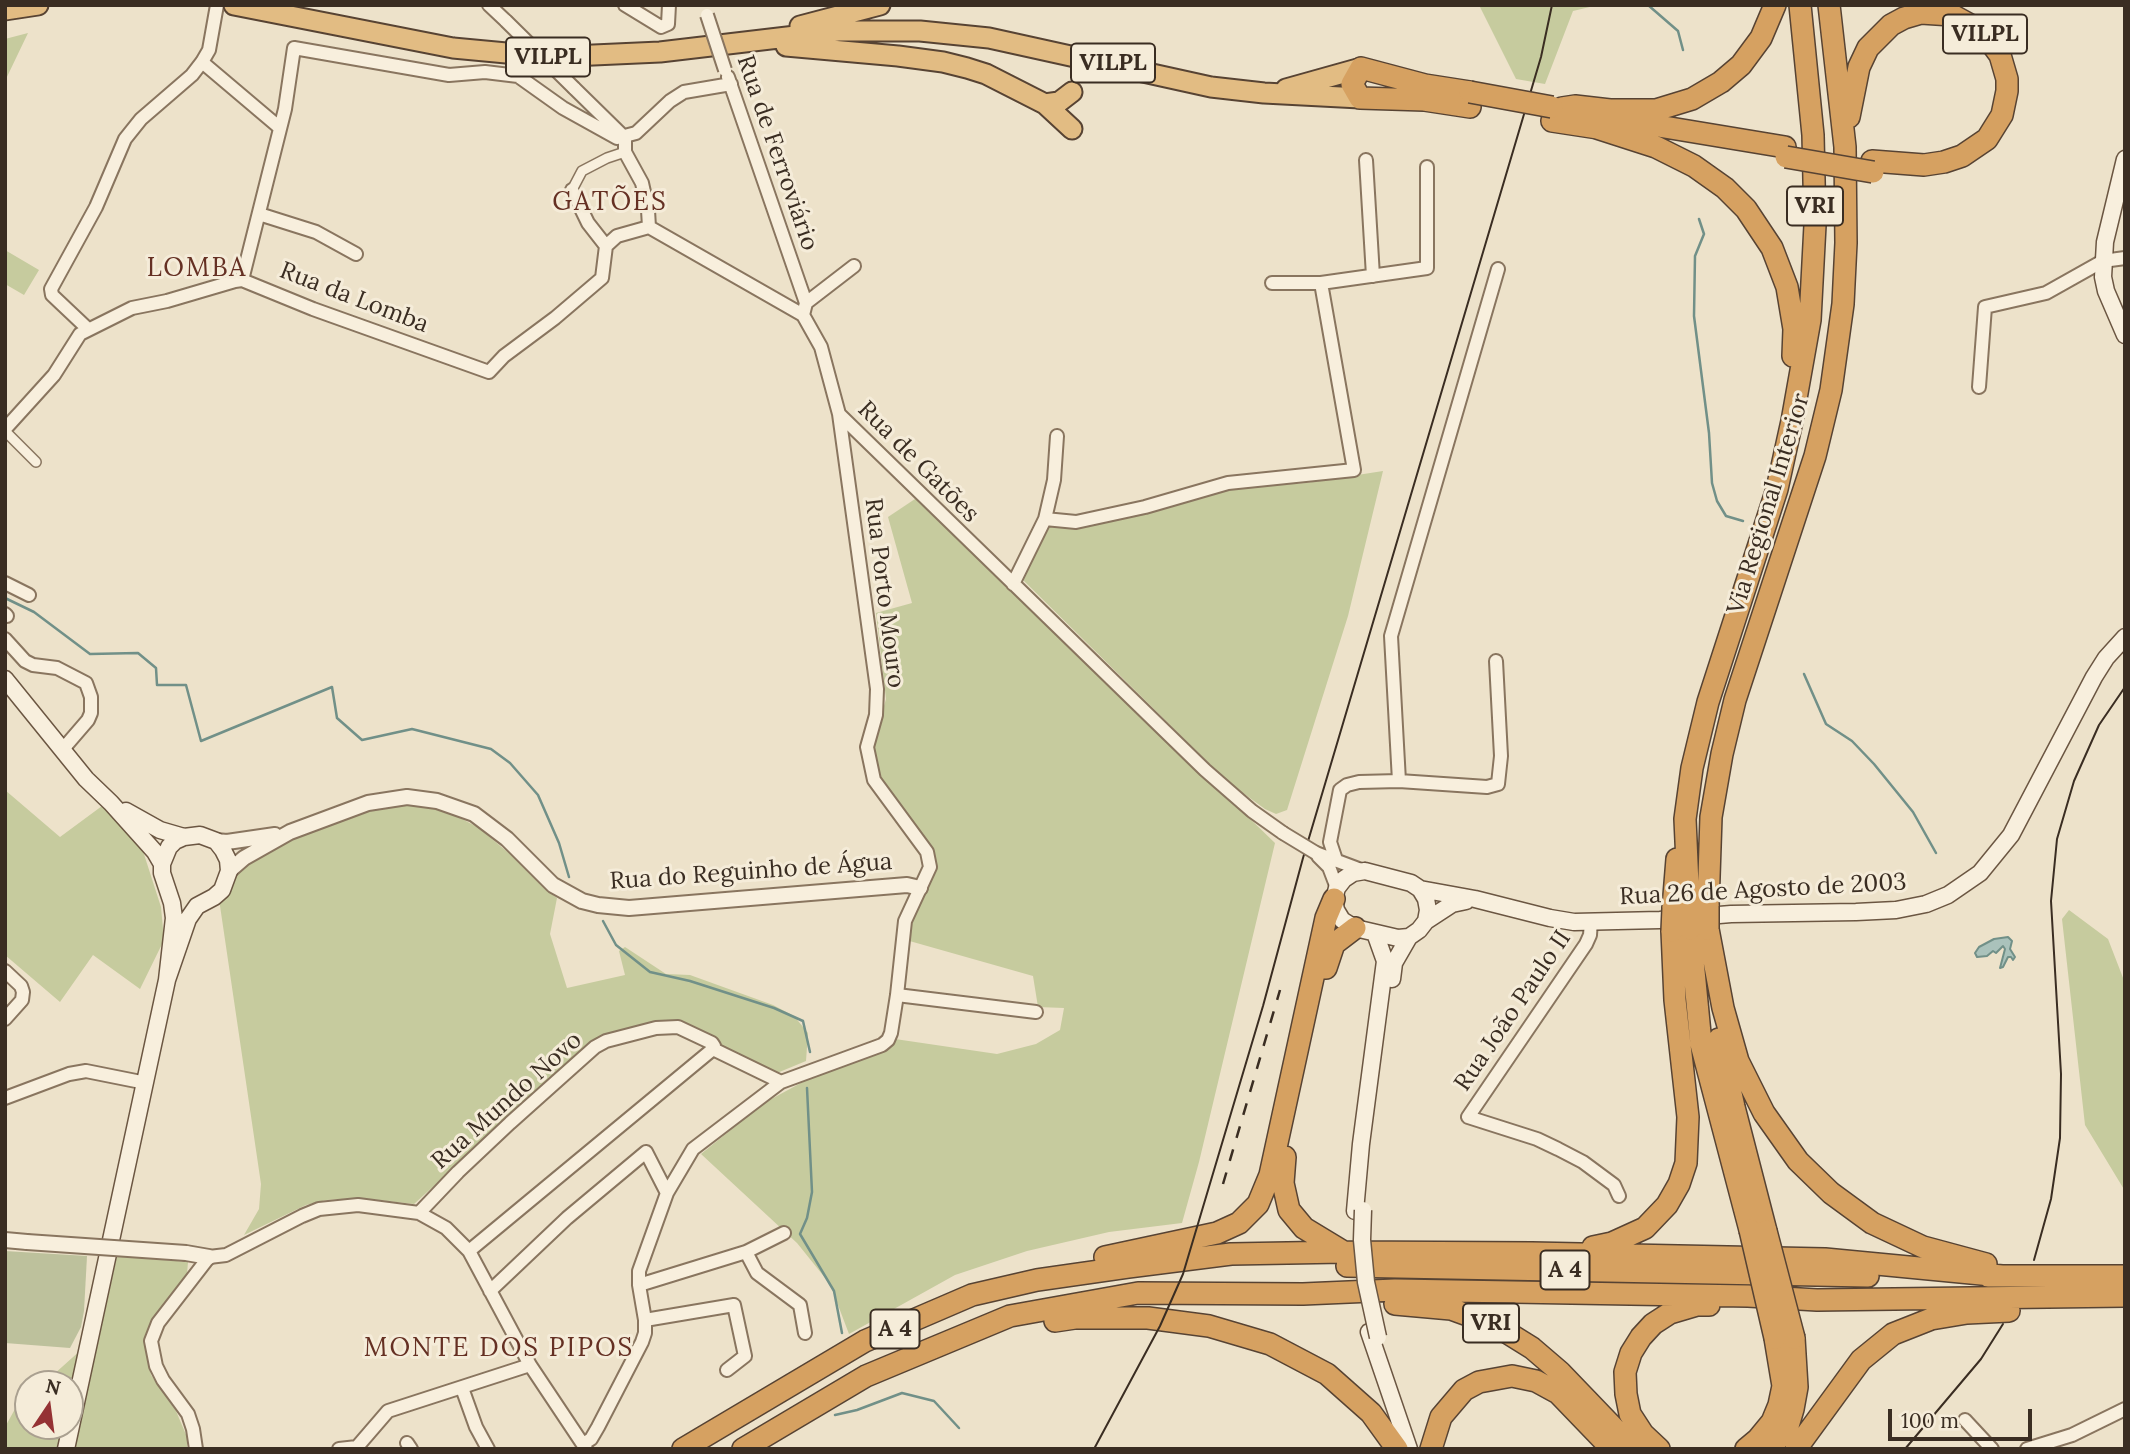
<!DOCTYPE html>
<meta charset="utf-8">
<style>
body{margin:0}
#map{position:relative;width:2130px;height:1454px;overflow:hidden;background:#ede2ca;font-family:Lora,serif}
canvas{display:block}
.frame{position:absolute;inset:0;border:7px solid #3a2d22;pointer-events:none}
.north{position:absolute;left:14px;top:1370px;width:70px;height:70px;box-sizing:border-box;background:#f5ecd9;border:2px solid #aaa090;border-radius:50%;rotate:13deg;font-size:19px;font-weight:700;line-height:28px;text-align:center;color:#3a2d22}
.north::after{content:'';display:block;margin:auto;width:24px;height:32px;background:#953234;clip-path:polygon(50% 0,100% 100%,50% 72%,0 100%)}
.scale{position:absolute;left:1888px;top:1409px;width:144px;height:32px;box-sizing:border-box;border:4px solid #3a2d22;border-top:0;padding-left:9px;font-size:21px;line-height:24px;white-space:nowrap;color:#3a2d22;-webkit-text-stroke:5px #f5ecd9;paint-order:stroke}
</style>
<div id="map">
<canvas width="2130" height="1454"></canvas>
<div class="frame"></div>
<div class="north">N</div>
<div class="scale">100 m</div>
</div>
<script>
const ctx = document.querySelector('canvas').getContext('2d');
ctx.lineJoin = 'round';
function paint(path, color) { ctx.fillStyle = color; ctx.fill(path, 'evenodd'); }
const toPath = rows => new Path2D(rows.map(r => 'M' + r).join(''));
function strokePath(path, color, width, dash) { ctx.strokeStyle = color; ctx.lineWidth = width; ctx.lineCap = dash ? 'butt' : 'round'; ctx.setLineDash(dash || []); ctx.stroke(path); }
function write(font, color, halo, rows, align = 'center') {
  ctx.font = font + ' Lora,serif'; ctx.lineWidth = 6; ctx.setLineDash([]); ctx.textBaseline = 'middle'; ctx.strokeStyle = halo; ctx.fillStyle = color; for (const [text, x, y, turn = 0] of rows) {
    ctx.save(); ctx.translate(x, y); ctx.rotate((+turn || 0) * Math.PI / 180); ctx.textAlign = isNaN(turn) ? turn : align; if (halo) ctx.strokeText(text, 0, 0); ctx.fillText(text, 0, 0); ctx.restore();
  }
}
paint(toPath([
 [1479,5,1598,5,1573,11,1545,84,1516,79],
 [28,33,5,81,5,39],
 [5,250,39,270,24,295,5,284],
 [1383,471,1348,616,1287,810,1276,814,1265,809,1228,782,1023,580,1048,525,1230,488,1306,483],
 [918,497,1275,843,1199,1162,1182,1223,1109,1232,1027,1251,955,1275,849,1334,830,1284,797,1243,701,1154,764,1103,823,1071,884,1049,895,1039,997,1054,1036,1044,1060,1030,1064,1008,1038,1007,1033,976,906,940,909,920,935,873,934,852,877,774,873,744,886,699,876,613,912,603,888,517],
 [5,790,60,837,102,806,142,848,161,907,164,940,140,989,93,955,60,1002,5,955],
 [416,805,449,812,479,828,511,855,546,890,557,898,550,934,567,988,625,975,619,951,625,947,666,974,690,975,773,1005,794,1016,808,1033,806,1061,777,1073,720,1046,715,1038,666,1020,599,1036,414,1204,360,1198,326,1200,306,1205,244,1235,259,1209,261,1184,219,899,225,894,243,863,269,848,372,807],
 [2069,910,2108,939,2125,983,2125,1191,2085,1125,2062,919],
 [117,1256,188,1262,187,1274,152,1320,145,1344,151,1375,176,1411,187,1437,187,1449,75,1449],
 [82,1349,70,1397,70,1384,43,1384],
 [28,1405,28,1426,63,1426,57,1449,5,1449,5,1427,15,1409]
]), '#c6cb9e');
paint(toPath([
 [5,1251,87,1256,84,1311,81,1327,70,1348,5,1343]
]), '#bdc19c');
const water = toPath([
 [2008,937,2012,941,2010,949,2015,957,2013,960,2011,957,2008,957,2003,967,2000,968,2005,949,2003,946,1996,953,1993,951,1987,956,1977,957,1975,953,1979,947,1994,939,2008,937]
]);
paint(water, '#aac2bb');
strokePath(water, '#719088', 2);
strokePath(toPath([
 [1648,5,1678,31,1683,50],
 [1699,219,1704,234,1695,256,1694,316,1709,433,1712,483,1717,501,1726,516,1743,521],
 [5,598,34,612,90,654,138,653,156,668,157,685,186,685,201,741,332,687,337,718,362,740,412,729,491,749,510,763,538,795,559,843,569,877],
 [1804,674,1826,724,1852,741,1874,764,1913,812,1936,853],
 [603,921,616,945,650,972,690,981,774,1008,803,1021,810,1052],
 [807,1088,812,1192,807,1218,800,1234,834,1291,842,1333],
 [835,1415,857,1410,902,1393,934,1401,959,1428]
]), '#719088', 2.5);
const pedestrian = toPath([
 [572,190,582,171,607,158,625,152],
 [5,431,36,462]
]);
const minor = toPath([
 [489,5,506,21],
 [625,5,661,27,668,24,669,5],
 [202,62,280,128],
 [728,77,806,303,803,315],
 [574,88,625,138,625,152,642,183,648,210,649,227],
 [1366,160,1373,276],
 [572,190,588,223,606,246],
 [259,214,316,232,356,254],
 [242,280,285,109,294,48,449,75,485,72,518,76,563,108,617,138,636,133,670,101,684,92,731,84],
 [1272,283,1321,283,1427,268,1427,167],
 [806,303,854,266],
 [88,329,52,295,51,289,96,207,125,139,141,119,192,75,202,62,209,50,217,5],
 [1979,387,1985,307,2046,293,2103,261,2125,258],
 [839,414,1205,770,1252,811,1283,833],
 [5,429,54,375,80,334,132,308,167,301,235,281,242,280,313,309,489,372,504,356,555,318,602,278,606,246,617,236,649,227,803,315,821,347,839,414,877,689,876,715,867,747,874,780,927,852,930,867,905,921,897,995,891,1033,888,1040,882,1045,781,1082,693,1149,667,1193,639,1271,639,1285,645,1320,645,1333,642,1342,598,1427,591,1439,583,1444],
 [1045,519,1054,480,1057,436],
 [5,583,29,595],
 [1013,584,1045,519,1076,522,1145,507,1228,483,1354,470,1321,283],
 [5,614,7,616],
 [5,639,25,661,33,665,57,668,86,683,91,697,91,713,88,720,63,749],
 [1399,781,1487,787,1498,784,1501,756,1496,661],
 [1316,853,1364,871],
 [1318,856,1329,867,1337,888],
 [1336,860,1330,842,1340,790,1347,785,1359,782,1399,781,1391,636,1498,269],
 [1591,921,1590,935,1586,944,1468,1117,1537,1139,1558,1149,1583,1162,1614,1185,1619,1196],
 [5,971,21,986,23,992,22,1000,5,1019],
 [897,995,1036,1012],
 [5,1098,69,1074,86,1071,146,1083],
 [419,1213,458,1172,510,1123,595,1047,606,1041,656,1028,678,1027,712,1043,714,1046,713,1049,781,1082],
 [469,1251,713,1049],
 [746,1252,757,1273,800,1305,805,1333],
 [639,1285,746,1252,784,1233],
 [490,1291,567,1218,646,1152,667,1193],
 [645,1320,734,1305,745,1356,727,1370],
 [462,1388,476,1427,488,1449],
 [1965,1420,1992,1449],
 [407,1443,411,1449],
 [196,1449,193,1429,188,1414,163,1380,156,1366,151,1341,158,1323,209,1257,226,1255,302,1216,319,1209,358,1205,419,1213,446,1228,469,1251,530,1365,586,1449],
 [339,1449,357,1447,388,1411,530,1365],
 [2027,1449,2072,1435,2125,1409]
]);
const tertiary = toPath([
 [216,841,227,842,275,835],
 [229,871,244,858,290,832,368,803,407,797,437,801,474,814,507,839,553,885,582,901,598,905,629,908,907,885,920,888],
 [5,1240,27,1242],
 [186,1253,209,1257]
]);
const secondary = toPath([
 [2125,159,2105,242,2103,277,2106,291,2125,335],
 [5,679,86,779,111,803,155,852,162,864],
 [126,811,160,830,184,837],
 [1365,871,1411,883,1420,889,1426,899,1428,910,1426,921,1419,930,1409,937,1398,938,1355,928,1342,920,1336,910,1334,899,1337,888,1344,879,1353,873,1365,871],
 [1420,889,1475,899,1550,918,1574,922,1660,920,1731,914,1856,912,1896,910,1926,904,1948,895,1980,873,2011,835,2094,677,2106,658,2125,637],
 [1426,921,1452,904,1466,901],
 [1392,979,1394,963,1409,937],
 [1355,1211,1361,1144,1385,961,1375,933],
 [1369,1332,1409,1449],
 [66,1449,167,980,174,918,172,903,162,873,162,864,169,847,175,841,184,837,200,835,216,841,223,850,228,860,229,871,222,890,214,897,197,906,188,919,167,980]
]);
const trunk = toPath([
 [234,5,453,48,549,57,660,52,838,31,920,31,989,38,1211,87,1264,93,1360,98],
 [5,10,38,5],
 [800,26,880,5],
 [786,46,898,56,943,62,967,68,986,74,1045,104,1072,129],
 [1286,89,1361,68],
 [1045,104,1059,102,1072,92]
]);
const motorway = toPath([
 [1470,107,1424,100,1360,98,1352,84,1361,68,1425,85,1470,92],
 [1562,108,1575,106,1610,110,1656,110,1692,99,1721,82,1741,65,1761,38,1775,5],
 [1849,117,1859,67,1868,48,1891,25,1904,18,1921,13,1952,15,1983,32,2000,55,2007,79,2007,91,2002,115,1987,139,1962,156,1944,162,1924,165,1872,161],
 [1622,120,1785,147],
 [1552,121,1611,130],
 [1597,128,1656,147,1694,166,1725,188,1746,209,1772,248,1787,287,1794,329,1793,356],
 [1708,906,1711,817,1722,754,1735,700,1815,456,1831,390,1843,304,1846,243,1845,147,1829,5],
 [1689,907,1685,819,1692,768,1708,702,1777,489,1792,421,1810,320,1815,225,1813,135,1800,5],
 [1673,908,1677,859],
 [1690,929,1701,1044,1750,1230],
 [1708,929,1723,1008,1738,1061,1764,1113,1798,1161,1831,1193,1872,1223,1923,1247,1986,1264],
 [1326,968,1334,944,1355,928],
 [1719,1039,1734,1107,1766,1231],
 [1285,1157,1283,1183,1289,1210,1304,1228,1342,1251],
 [1593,1247,1612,1243,1645,1228,1667,1205,1679,1184,1686,1163,1688,1117,1675,1000,1672,931],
 [1105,1257,1217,1233,1239,1223,1258,1204,1270,1175,1326,918,1334,899],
 [1347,1266,1868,1276],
 [1988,1276,2125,1276],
 [1395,1304,1451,1309,1495,1325,1532,1348,1560,1372,1634,1449],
 [1055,1321,1075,1318,1148,1318,1209,1326,1270,1344,1327,1374,1371,1413,1397,1449],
 [683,1449,865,1341,972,1295,1037,1280,1128,1267,1231,1254,1344,1252,1532,1253,1825,1259,2002,1276],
 [743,1449,866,1376,1010,1316,1138,1293,1303,1294,1395,1290,1748,1296,1817,1300,2125,1296],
 [1431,1449,1441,1417,1464,1390,1479,1382,1512,1376,1536,1381,1558,1393,1612,1449],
 [1659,1449,1643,1434,1630,1414,1626,1394,1625,1372,1631,1353,1641,1337,1653,1324,1670,1313,1697,1305,1709,1305],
 [1746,1449,1758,1439,1772,1422,1779,1405,1783,1386,1775,1338],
 [1770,1449,1788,1426,1793,1409,1797,1387,1794,1338],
 [1796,1449,1861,1360,1893,1334,1931,1319,1967,1313,2009,1311]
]);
strokePath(pedestrian, '#89755f', 12);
strokePath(minor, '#89755f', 16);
strokePath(tertiary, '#89755f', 18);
strokePath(secondary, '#6b5642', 19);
strokePath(trunk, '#574333', 23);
strokePath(motorway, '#574333', 24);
strokePath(pedestrian, '#f8efdd', 9);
strokePath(minor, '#f8efdd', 12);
strokePath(tertiary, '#f8efdd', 14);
strokePath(secondary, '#f8efdd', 16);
strokePath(trunk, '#e2bc83', 19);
strokePath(motorway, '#d6a161', 21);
strokePath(toPath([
 [2034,1260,2051,1199,2060,1138,2061,1074,2051,901,2057,839,2074,781,2099,725,2125,687],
 [1094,1449,1160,1326,1183,1274,1263,1006,1303,858,1541,57,1552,5],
 [1905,1449,1981,1359,2003,1324]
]), '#3a2d22', 2);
strokePath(toPath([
 [1223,1184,1280,990]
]), '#3a2d22', 2.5, [12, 12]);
const minorBridge = toPath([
 [707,15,725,70],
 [506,21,574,88],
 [1283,833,1316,853]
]);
const tertiaryBridge = toPath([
 [27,1242,186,1253]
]);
const secondaryBridge = toPath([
 [1363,1210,1362,1240,1366,1282,1378,1337]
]);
const motorwayBridge = toPath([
 [1470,92,1552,107],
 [1786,157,1873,172],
 [1708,906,1708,929],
 [1689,907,1690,929],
 [1672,931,1673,908],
 [1750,1230,1775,1338],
 [1766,1231,1794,1338]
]);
strokePath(minorBridge, '#89755f', 16, []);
strokePath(tertiaryBridge, '#89755f', 18, []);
strokePath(secondaryBridge, '#6b5642', 19, []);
strokePath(motorwayBridge, '#574333', 24, []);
strokePath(minorBridge, '#f8efdd', 12);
strokePath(tertiaryBridge, '#f8efdd', 14);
strokePath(secondaryBridge, '#f8efdd', 16);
strokePath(motorwayBridge, '#d6a161', 21);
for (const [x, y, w] of [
 [1985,34,84],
 [548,57,84],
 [1113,63,84],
 [1815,206,56],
 [1565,1270,49],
 [1491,1323,56],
 [895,1329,49]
]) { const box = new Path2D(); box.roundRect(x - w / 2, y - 19.5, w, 39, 5); ctx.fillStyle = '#f5ecd9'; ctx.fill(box); strokePath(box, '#3a2d22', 2); }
write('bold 23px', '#3a2d22', null, [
 ["VILPL",1985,34],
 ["VILPL",548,57],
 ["VILPL",1113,63],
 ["VRI",1815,206],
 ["A 4",1565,1270],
 ["VRI",1491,1323],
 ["A 4",895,1329]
]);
write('24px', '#3a2d22', '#f5ecd9', [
 ["Rua de Ferroviário",777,153,71],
 ["Rua da Lomba",354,298,21],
 ["Rua de Gatões",918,462,45],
 ["Via Regional Interior",1769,504,-73],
 ["Rua Porto Mouro",884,593,83],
 ["Rua do Reguinho de Água",751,872,-4],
 ["Rua 26 de Agosto de 2003",1763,890,-3],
 ["Rua João Paulo II",1513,1011,-56],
 ["Rua Mundo Novo",507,1101,-42]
]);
ctx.letterSpacing = '2px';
write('26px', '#653023', '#f5ecd9', [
 ["GATÕES",610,203],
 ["LOMBA",197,269],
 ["MONTE DOS PIPOS",499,1349]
]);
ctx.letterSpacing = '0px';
</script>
